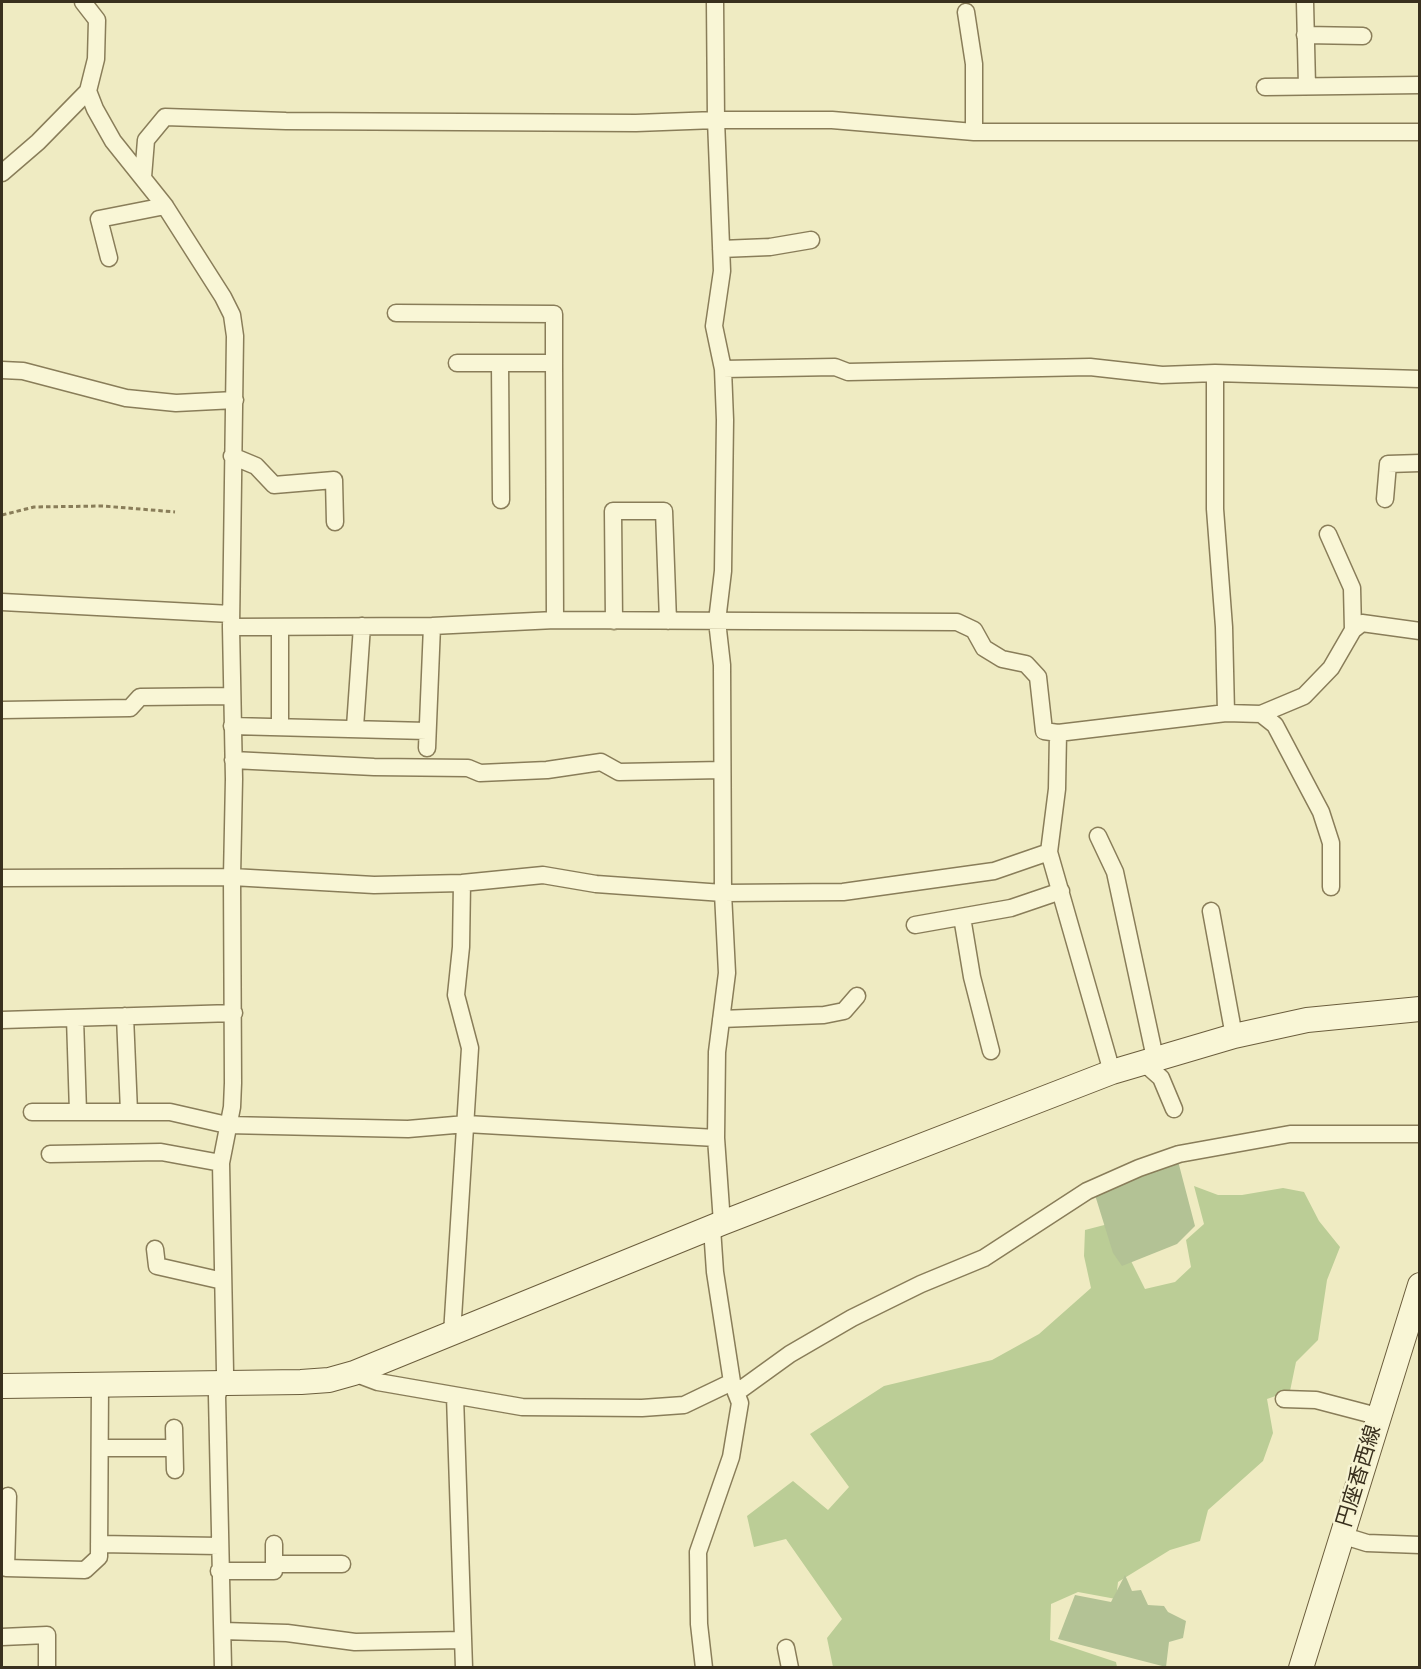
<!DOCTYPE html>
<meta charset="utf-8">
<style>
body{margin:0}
#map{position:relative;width:1421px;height:1669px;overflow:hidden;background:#efebc2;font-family:"Crimson Pro",serif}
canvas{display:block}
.frame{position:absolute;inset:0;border:3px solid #39301e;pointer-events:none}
</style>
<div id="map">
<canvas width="1421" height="1669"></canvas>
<div class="frame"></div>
</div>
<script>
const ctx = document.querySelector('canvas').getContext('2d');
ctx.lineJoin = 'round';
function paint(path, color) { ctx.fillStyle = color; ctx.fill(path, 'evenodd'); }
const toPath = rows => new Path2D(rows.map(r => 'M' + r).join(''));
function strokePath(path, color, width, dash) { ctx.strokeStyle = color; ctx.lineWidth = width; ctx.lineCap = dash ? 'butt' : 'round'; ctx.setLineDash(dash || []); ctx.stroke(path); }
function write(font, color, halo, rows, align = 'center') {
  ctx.font = font + ' "Crimson Pro","Noto Sans JP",serif'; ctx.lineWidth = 5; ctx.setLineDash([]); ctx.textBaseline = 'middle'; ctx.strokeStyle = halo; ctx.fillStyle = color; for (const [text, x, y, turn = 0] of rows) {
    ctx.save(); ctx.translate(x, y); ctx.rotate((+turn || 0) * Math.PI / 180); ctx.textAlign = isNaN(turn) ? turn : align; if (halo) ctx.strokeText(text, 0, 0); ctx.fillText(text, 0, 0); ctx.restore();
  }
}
paint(toPath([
 [1194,1186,1218,1195,1242,1195,1283,1188,1304,1192,1319,1221,1340,1247,1327,1280,1318,1340,1296,1362,1290,1391,1267,1399,1273,1433,1263,1461,1208,1510,1200,1541,1170,1550,1118,1582,1116,1599,1078,1592,1051,1604,1050,1640,1116,1662,1117,1667,833,1667,827,1638,842,1619,786,1539,754,1547,747,1516,793,1481,828,1510,849,1487,810,1434,884,1386,992,1360,1039,1334,1091,1288,1084,1256,1085,1230,1112,1223,1145,1289,1175,1282,1191,1267,1186,1240,1204,1224]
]), '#bbcd96');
paint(toPath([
 [1178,1161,1195,1226,1177,1244,1122,1266,1113,1253,1095,1195,1149,1169],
 [1125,1575,1132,1591,1141,1590,1148,1605,1164,1606,1168,1612,1186,1621,1183,1638,1169,1642,1166,1667,1058,1639,1075,1595,1111,1602]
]), '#b3c295');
const street = toPath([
 [83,2,97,20,96,59,88,91,95,109,113,141,165,206,223,297,232,315,235,336,231,627,234,779,232,877,233,1083,232,1107,221,1163,225,1372,217,1396,223,1668],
 [715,2,716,120,722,271,714,326,723,369,725,420,723,571,717,621,722,665,723,893,727,973,717,1052,716,1138,722,1223],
 [1305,2,1307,86],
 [966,12,974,64,974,132],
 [1305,35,1363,36],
 [1265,87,1420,85],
 [2,173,38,142,88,91],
 [143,177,146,140,165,117,286,121,636,123,716,120,832,120,974,132,1420,132],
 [721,249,770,247,811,240],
 [109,258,99,219,165,206],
 [396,313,554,314,554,363],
 [457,363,554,363,555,620],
 [500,363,501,500],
 [723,369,835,367,848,372,1090,367,1162,375,1215,373,1420,379],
 [2,370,23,371,126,398,176,403,235,400],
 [1215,373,1215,509,1224,627,1226,713],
 [232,456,256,466,274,485,334,480,335,522],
 [1385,499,1388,464,1420,463],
 [1328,534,1352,588,1353,630],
 [2,602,231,614],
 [614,621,613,511,664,511,668,621],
 [231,627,432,626,555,620,957,622,974,630,984,648,1002,659,1026,664,1038,677,1044,731,1058,733,1226,713,1261,714,1275,725,1321,812,1331,843,1331,887],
 [2,710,130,708,140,697,230,696],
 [1261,714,1304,696,1331,668,1353,630,1362,623,1420,631],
 [280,725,280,627],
 [232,726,427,731],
 [355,727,362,626],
 [1058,733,1057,789,1049,852,1112,1072],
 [427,748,432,626],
 [233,760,374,767,468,768,480,773,547,770,601,762,619,772,722,770],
 [1098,836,1115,872,1155,1058],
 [2,878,232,877,374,885,462,883,543,875,596,884,723,893,843,892,994,871,1049,852],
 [1211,911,1234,1036],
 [962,917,972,977,991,1051],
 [915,925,1011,908,1061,891],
 [125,1016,129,1112],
 [75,1018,78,1112],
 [721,1019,824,1015,844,1011,857,996],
 [2,1020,234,1013],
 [1143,1062,1161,1078,1174,1109],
 [32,1112,170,1112,227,1125,408,1129,466,1124,716,1138],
 [50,1154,161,1152,221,1163],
 [155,1249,157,1266,223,1281],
 [452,1334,470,1048,456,995,461,947,462,883],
 [354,1373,378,1382,522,1407,642,1408,684,1405,732,1382],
 [736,1393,790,1354,852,1318,921,1284,984,1258,1087,1191,1139,1168,1179,1154,1290,1134,1420,1134],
 [455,1396,464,1668],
 [1284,1399,1316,1400,1377,1416],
 [174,1428,175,1470],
 [100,1448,174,1448],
 [8,1496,6,1568,85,1570,99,1557,100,1384],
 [1341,1535,1367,1543,1420,1545],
 [99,1544,219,1546],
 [274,1564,342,1564],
 [219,1571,274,1571,274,1544],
 [224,1631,287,1633,355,1642,463,1640],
 [2,1637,47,1635,47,1668],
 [786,1648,790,1668],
 [704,1668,699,1624,698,1552,731,1457,740,1403,732,1382,715,1272,712,1228]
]);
const secondary = toPath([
 [2,1386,301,1382,329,1380,354,1373,722,1223,1112,1072,1234,1036,1307,1020,1420,1009],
 [1301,1668,1420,1285]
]);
strokePath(street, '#897d59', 19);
strokePath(secondary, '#6b5d3c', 26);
strokePath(toPath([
 [2,515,34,507,103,506,175,512]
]), '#897d59', 3, [4.5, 3]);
strokePath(street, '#f9f6d6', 16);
strokePath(secondary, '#f9f6d6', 24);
write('21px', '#39301e', '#f6f3d2', [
 ["円座香西線",1359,1476,-73]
]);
</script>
